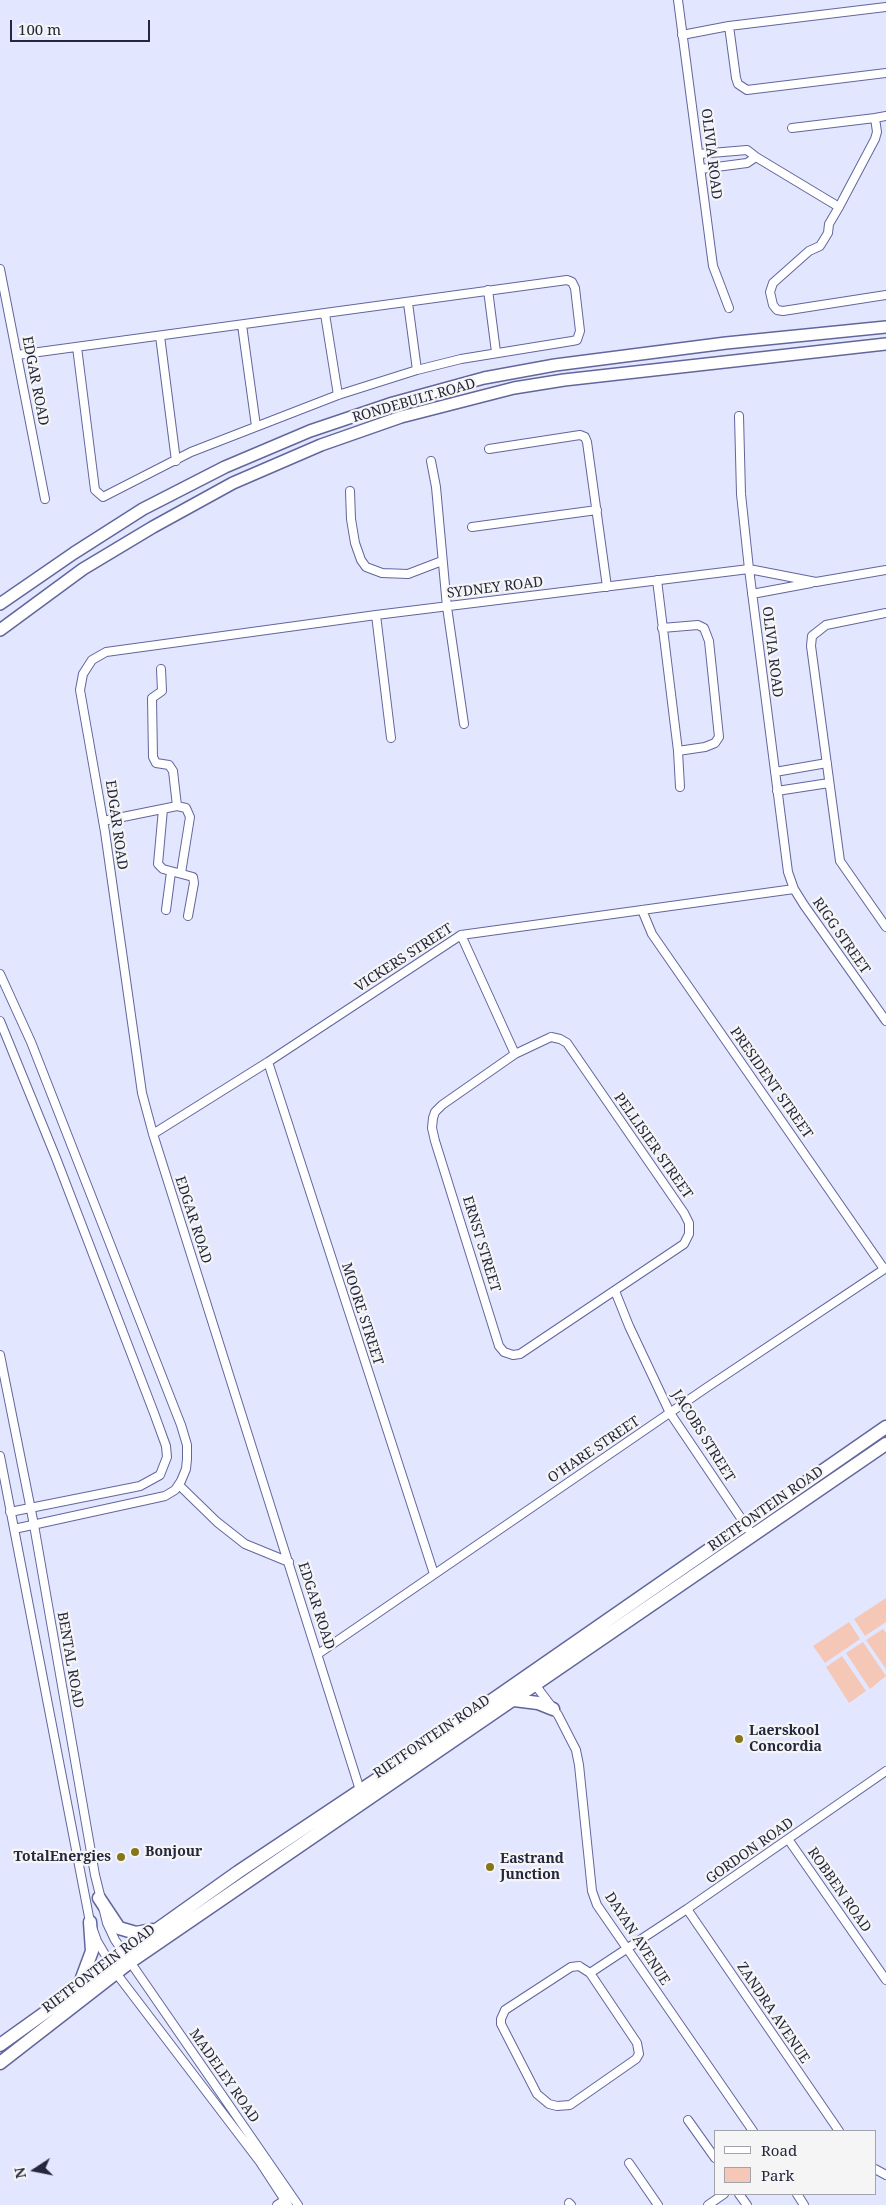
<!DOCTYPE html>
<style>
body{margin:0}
#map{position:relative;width:886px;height:2205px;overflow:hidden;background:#e3e6ff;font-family:"Noto Serif",serif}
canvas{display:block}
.legend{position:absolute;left:714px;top:2130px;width:162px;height:65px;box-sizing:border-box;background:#f5f5f5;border:1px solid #a2a3ac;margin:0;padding:6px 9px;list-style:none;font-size:15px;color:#25273e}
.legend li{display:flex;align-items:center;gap:10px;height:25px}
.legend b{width:25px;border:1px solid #a2a3ac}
.north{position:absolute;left:10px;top:2145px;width:50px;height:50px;-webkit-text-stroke:4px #f5f5f5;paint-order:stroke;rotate:259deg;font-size:14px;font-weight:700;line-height:20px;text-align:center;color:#25273e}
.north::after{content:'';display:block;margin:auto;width:18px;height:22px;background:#25273e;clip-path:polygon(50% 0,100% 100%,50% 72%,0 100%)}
.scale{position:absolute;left:10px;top:20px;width:140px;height:22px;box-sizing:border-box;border:2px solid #25273e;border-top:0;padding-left:6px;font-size:15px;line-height:18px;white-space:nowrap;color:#25273e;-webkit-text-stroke:4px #f5f5f5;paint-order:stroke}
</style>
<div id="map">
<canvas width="886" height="2205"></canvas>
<ul class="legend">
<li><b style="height:6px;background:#fff"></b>Road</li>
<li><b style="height:14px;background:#f5c7b7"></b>Park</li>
</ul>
<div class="north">N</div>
<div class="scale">100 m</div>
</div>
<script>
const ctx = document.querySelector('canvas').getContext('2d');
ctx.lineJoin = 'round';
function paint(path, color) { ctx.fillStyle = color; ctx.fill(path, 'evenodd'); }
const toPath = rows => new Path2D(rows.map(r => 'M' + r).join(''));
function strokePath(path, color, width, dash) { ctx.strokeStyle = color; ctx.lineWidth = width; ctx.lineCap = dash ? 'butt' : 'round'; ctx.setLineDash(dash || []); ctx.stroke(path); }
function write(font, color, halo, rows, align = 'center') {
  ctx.font = font + ' "Noto Serif",serif'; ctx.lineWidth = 4.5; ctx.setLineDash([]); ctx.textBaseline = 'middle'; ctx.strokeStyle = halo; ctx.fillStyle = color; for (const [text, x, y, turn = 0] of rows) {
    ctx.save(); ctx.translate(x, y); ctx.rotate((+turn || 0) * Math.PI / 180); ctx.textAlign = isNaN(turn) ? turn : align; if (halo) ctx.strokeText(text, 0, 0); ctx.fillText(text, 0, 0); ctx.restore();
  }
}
paint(toPath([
 [886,1598,886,1622,865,1636,854,1619],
 [849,1622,860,1639,825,1663,813,1646],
 [883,1629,886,1633,886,1669,866,1640],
 [863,1642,886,1676,870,1689,846,1653],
 [842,1656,866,1691,849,1703,826,1667]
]), '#f5c7b7');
const street = toPath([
 [678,0,713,266,729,308],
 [729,26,736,78,738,84,747,90,886,73],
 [682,35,729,26,886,7],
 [792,128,875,118],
 [699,154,747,150,756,157,839,207,829,224,828,233,820,246,809,251,773,283,770,292,773,305,777,310,783,311,886,295],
 [701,169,747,163,756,157],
 [839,207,875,139,877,132,875,118,886,116],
 [0,269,45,499],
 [488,290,496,352],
 [408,303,417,370],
 [325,314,338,395],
 [242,325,256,426],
 [160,336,176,461],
 [17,355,567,280,572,282,575,288,580,331,577,340,572,341,461,359,417,370,338,395,191,452,103,497,95,490,77,347],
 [739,416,741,494,749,569,788,872,794,889,804,905,886,1021],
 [489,449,580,435,585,437,587,442,607,587],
 [431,461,436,487,447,607,464,724],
 [350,491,351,519,355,543,361,560,366,567,382,573,408,574,442,561],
 [472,527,597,510],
 [657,580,678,751,680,787],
 [752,594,811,583],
 [886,613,826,625,812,636,811,646,840,861,886,927],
 [376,615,391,738],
 [662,628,698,625,704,628,709,641,719,737,715,743,705,747,678,751],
 [161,669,162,691,152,698,153,757,156,763,169,765,173,771,177,806],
 [775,772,827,763],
 [777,791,829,783],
 [163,809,158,864,163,869,193,877,194,883,188,916],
 [103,821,177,806,186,808,190,817,181,873],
 [166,910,171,872],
 [642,910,652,934,884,1269],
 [461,935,515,1054],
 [0,974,31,1042,181,1425,187,1445,187,1459,186,1469,181,1481,175,1490,165,1496,14,1529],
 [0,1021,56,1158,154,1413,166,1446,167,1457,160,1475,140,1486,10,1512],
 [551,1037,560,1039,567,1043,684,1213,689,1223,689,1234,684,1244,520,1354,513,1355,504,1352,499,1346,435,1141,432,1128,433,1118,435,1112,442,1105,515,1054,551,1037],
 [268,1062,434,1574],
 [153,1134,268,1062,461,935,794,889],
 [615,1291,629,1326,670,1413,753,1536],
 [0,1355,34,1525,95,1875,107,1923,115,1940,298,2205],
 [0,1456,90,1922,97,1941,116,1973,260,2162,288,2205],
 [179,1485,217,1522,245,1544,289,1562],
 [318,1654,706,1388,886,1268],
 [533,1682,558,1715,576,1750,579,1765,592,1891,597,1905,753,2131],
 [360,1790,153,1134,142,1093,105,832,80,690,83,674,92,660,106,652,376,615,749,569,816,582,886,570],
 [788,1839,886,1980],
 [687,1909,839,2131],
 [579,1966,590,1973,637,2043,639,2054,636,2059,570,2105,557,2106,549,2104,537,2094,501,2024,501,2019,505,2010,571,1967,579,1966],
 [590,1973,687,1909,886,1771],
 [688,2120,715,2158],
 [629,2163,658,2205],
 [875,2169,886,2175],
 [739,2194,747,2205],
 [797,2194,804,2205],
 [569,2203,571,2205],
 [277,2205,288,2198],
 [708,2205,724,2194]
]);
const secondary = toPath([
 [0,604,74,553,143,509,225,467,310,431,393,403,484,378,555,365,726,343,886,327],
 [0,630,83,569,153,527,233,483,321,445,401,417,514,388,564,380,886,344]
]);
const primary = toPath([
 [514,1700,538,1703,553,1709],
 [99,1898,119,1928,136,1933,152,1930],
 [79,1986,92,1951,90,1922],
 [0,2045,78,1989,110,1963,238,1872,403,1762,886,1427],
 [0,2063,130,1962,886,1444]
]);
strokePath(street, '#62669c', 10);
strokePath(secondary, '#62669c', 14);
strokePath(primary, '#62669c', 15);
strokePath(street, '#fff', 8);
strokePath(secondary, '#fff', 11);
strokePath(primary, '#fff', 12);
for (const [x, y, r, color] of [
 [739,1739,5,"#847619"],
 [135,1852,5,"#847619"],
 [121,1857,5,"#847619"],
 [490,1867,5,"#847619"]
]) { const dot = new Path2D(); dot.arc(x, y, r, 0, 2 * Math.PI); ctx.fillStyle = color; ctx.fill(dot); strokePath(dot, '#f5f5f5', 2); }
write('14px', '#25273e', '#f5f5f5', [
 ["OLIVIA ROAD",711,154,83],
 ["EDGAR ROAD",35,381,79],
 ["RONDEBULT ROAD",414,401,-16],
 ["SYDNEY ROAD",495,588,-7],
 ["OLIVIA ROAD",772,652,83],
 ["EDGAR ROAD",116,825,82],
 ["RIGG STREET",841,936,55],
 ["VICKERS STREET",404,958,-33],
 ["PRESIDENT STREET",771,1083,55],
 ["PELLISIER STREET",653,1146,55],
 ["EDGAR ROAD",193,1220,72],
 ["ERNST STREET",481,1244,73],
 ["MOORE STREET",362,1314,72],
 ["JACOBS STREET",703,1436,58],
 ["O'HARE STREET",594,1450,-34],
 ["RIETFONTEIN ROAD",766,1509,-35],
 ["EDGAR ROAD",316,1606,72],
 ["BENTAL ROAD",70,1660,80],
 ["RIETFONTEIN ROAD",432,1737,-34],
 ["GORDON ROAD",750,1851,-35],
 ["ROBBEN ROAD",839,1890,55],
 ["DAYAN AVENUE",637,1939,57],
 ["RIETFONTEIN ROAD",99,1969,-37],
 ["ZANDRA AVENUE",773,2013,56],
 ["MADELEY ROAD",224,2076,55]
]);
write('bold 14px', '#25273e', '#f5f5f5', [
 ["Laerskool",749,1731],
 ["Concordia",749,1747],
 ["Bonjour",145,1852],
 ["TotalEnergies",111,1857,"right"],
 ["Eastrand",500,1859],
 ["Junction",500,1875]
], 'left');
</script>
